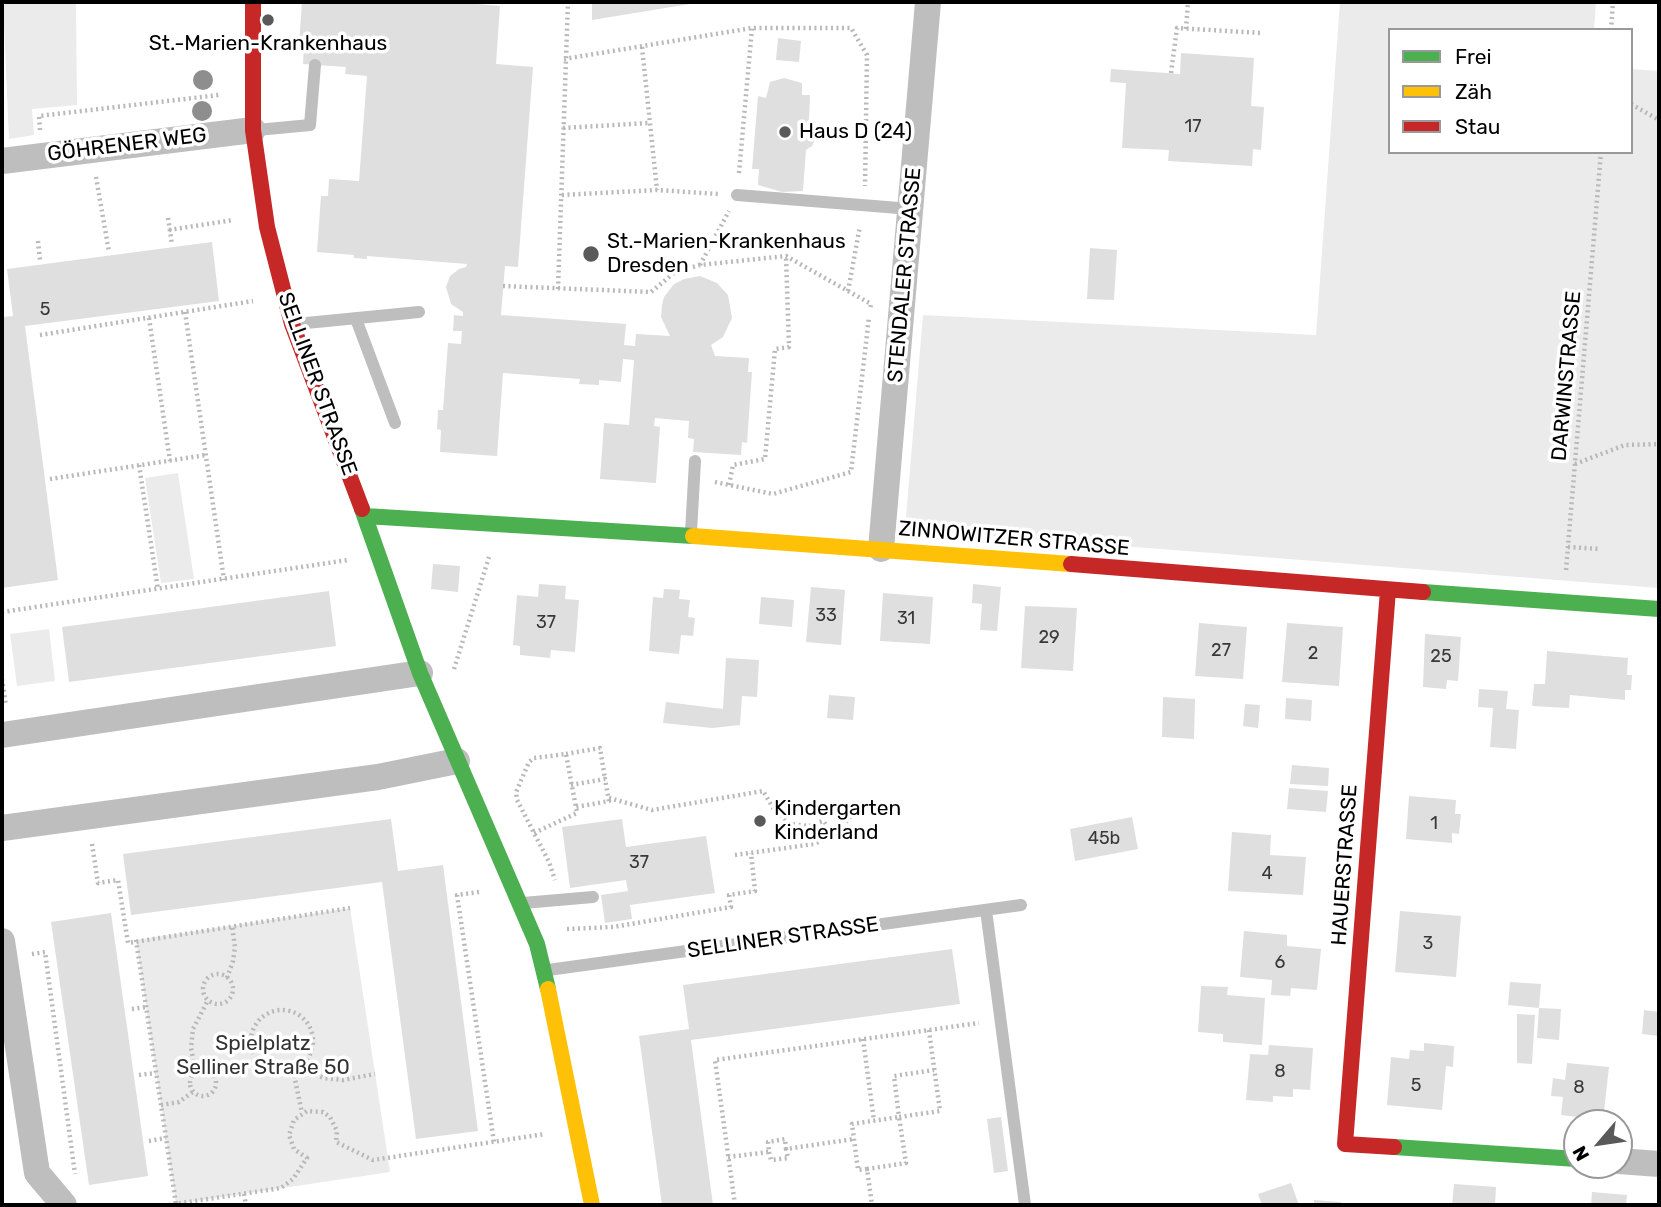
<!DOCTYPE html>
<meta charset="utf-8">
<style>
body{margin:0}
#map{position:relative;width:1661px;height:1207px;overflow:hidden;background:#fff;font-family:Rubik,sans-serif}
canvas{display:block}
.frame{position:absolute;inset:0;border:4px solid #000;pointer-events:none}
.legend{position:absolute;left:1388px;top:28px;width:245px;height:126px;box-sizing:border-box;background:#fff;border:2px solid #999;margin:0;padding:9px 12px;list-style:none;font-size:21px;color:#000}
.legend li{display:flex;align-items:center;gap:14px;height:35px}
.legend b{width:35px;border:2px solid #999}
.north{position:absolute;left:1563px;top:1109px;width:70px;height:70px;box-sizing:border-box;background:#fff;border:2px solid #999;border-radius:50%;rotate:241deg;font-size:19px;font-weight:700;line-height:28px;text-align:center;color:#000}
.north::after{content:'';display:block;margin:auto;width:24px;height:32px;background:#595959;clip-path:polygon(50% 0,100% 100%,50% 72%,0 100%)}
</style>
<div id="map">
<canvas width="1661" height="1207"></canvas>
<div class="frame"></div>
<ul class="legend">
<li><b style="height:9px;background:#4caf50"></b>Frei</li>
<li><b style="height:9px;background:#ffc107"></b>Zäh</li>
<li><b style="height:9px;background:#c62828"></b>Stau</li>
</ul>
<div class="north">N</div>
</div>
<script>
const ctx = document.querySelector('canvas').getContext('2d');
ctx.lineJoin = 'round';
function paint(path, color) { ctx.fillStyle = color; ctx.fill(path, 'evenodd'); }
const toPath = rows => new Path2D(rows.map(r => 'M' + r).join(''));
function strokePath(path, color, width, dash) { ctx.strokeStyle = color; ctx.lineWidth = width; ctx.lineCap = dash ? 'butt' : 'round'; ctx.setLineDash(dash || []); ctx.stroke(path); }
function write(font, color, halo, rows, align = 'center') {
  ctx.font = font + ' Rubik,sans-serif'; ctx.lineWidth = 7; ctx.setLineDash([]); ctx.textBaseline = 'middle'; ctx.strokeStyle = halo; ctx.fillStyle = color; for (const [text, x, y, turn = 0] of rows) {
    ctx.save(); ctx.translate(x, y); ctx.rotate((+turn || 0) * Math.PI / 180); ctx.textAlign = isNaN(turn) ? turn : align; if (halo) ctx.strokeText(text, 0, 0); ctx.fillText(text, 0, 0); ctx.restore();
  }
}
paint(toPath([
 [3,2,76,2,77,105,32,109,34,135,9,139],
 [1340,2,1596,2,1594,30,1390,30,1390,152,1631,152,1631,69,1659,71,1659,588,905,529,923,315,1316,335],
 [178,473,194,579,161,583,145,478],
 [49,629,55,681,17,686,10,634],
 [350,908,390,1172,176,1204,136,940]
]), '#ebebeb');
paint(toPath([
 [302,2,454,2,500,6,496,64,533,67,518,267,505,266,501,315,626,324,624,345,635,346,636,334,670,336,661,317,662,305,664,297,674,284,684,279,700,276,717,283,728,295,732,318,723,337,711,345,715,356,749,358,748,372,752,372,747,443,742,442,741,455,693,452,694,439,688,438,689,421,655,418,654,426,660,427,656,483,600,479,604,423,629,425,634,360,623,359,621,382,599,380,599,385,579,384,580,379,503,373,497,456,440,452,441,430,437,429,438,410,443,410,448,343,461,344,462,331,453,331,454,315,463,316,463,312,451,304,446,287,450,276,459,269,466,267,467,264,367,256,367,259,354,258,354,255,317,252,321,196,328,196,329,179,359,181,367,76,345,74,346,67,303,64,304,45,299,44],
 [592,2,696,2,696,3,592,20],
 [778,38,801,41,799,62,776,60],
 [1181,53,1254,58,1251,106,1264,107,1261,150,1253,149,1252,166,1168,161,1169,150,1122,148,1126,83,1110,82,1111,69,1180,74],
 [784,78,802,83,802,95,810,95,809,120,813,126,816,137,812,146,806,150,803,191,782,192,758,185,759,169,752,169,758,96,766,98,770,82],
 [212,242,219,301,25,326,58,580,2,588,2,317,13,316,7,269],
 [1090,248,1117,250,1114,300,1087,299],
 [433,564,460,566,458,592,431,589],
 [539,584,566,586,565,599,579,600,575,652,551,650,550,658,520,655,520,646,513,645,517,595,538,597],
 [973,584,1001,587,997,631,980,630,982,604,972,603],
 [811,587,845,590,841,645,806,642],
 [664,589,680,590,679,599,690,600,688,617,695,618,693,636,681,635,679,654,649,651,653,597,663,598],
 [329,591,336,646,69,682,62,627],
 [883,593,933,597,930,644,880,641],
 [761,597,794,600,792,627,759,624],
 [1025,606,1077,608,1073,671,1021,668],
 [1199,623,1247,627,1243,679,1195,676],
 [1287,623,1343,627,1339,686,1282,682],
 [1425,634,1461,637,1458,681,1447,680,1446,689,1423,687],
 [1547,651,1628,658,1627,675,1632,675,1631,690,1625,690,1625,700,1570,695,1569,708,1532,706,1534,684,1545,684],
 [726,658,759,660,757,697,742,696,740,725,712,728,663,723,666,702,723,709],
 [1479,689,1508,691,1506,709,1519,710,1516,749,1490,747,1493,708,1478,707],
 [829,695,855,697,853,720,827,718],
 [1163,697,1195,699,1194,739,1162,737],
 [1286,698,1312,700,1311,721,1285,719],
 [1245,704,1260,705,1258,728,1243,726],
 [1292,765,1329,768,1328,786,1290,784],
 [1289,788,1328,791,1326,812,1287,809],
 [1409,796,1456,800,1455,814,1461,814,1459,834,1452,833,1452,843,1406,839],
 [1132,817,1138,849,1075,861,1070,829],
 [391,819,398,871,443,865,478,1131,416,1139,382,882,131,915,123,854],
 [622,819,626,847,706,836,715,893,630,905,632,919,605,923,601,895,628,891,626,880,570,888,562,827],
 [1232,832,1271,835,1270,855,1306,857,1303,895,1228,891],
 [1400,911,1461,916,1456,977,1395,972],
 [111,913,148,1176,89,1185,51,922],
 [1244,931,1287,935,1287,946,1321,949,1317,990,1291,988,1290,996,1271,995,1272,980,1240,977],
 [952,949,960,1004,691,1040,713,1205,662,1205,639,1036,689,1029,683,985],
 [1510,982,1541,984,1539,1008,1508,1005],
 [1201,986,1228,987,1227,995,1265,998,1262,1045,1223,1042,1223,1034,1198,1032],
 [1539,1008,1561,1009,1559,1040,1537,1038],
 [1644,1010,1659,1012,1659,1036,1642,1034],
 [1517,1014,1535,1015,1532,1064,1517,1063],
 [1424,1043,1454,1046,1453,1067,1446,1066,1442,1110,1387,1105,1391,1057,1409,1059,1410,1050,1424,1051],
 [1269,1045,1313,1048,1310,1090,1293,1089,1293,1097,1273,1096,1273,1102,1246,1100,1250,1054,1268,1055],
 [1567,1063,1609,1067,1603,1120,1561,1115,1563,1097,1551,1096,1553,1078,1565,1080],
 [1001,1117,1008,1171,994,1173,987,1119],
 [1291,1183,1299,1205,1262,1205,1258,1194],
 [1454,1184,1496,1187,1495,1205,1452,1205],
 [1592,1192,1627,1195,1626,1205,1591,1205],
 [1314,1200,1341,1202,1341,1205,1314,1205]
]), '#dfdfdf');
strokePath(toPath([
 [1186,29,1188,2],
 [1611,30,1613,2],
 [642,47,657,190],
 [564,59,752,28,851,28,867,55,865,186],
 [1171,73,1177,28,1261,33],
 [1631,104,1659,120],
 [563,128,649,123],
 [40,130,39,116,219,95],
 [739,173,752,28],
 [96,177,109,252],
 [562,195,657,190,718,194],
 [168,218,172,244],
 [169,230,233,220],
 [38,241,40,260],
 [700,265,729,211],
 [503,286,651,292,675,272,700,265,786,256,871,304,870,309],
 [558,289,568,2],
 [848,291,860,226],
 [185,312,224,580],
 [149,318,170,461],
 [40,335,253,301],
 [1575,464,1625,445,1659,444],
 [139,465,158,590],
 [50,479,206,455],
 [715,482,773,494,851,472,869,317],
 [729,485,733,465,765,459,775,349,789,347,786,256],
 [1568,547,1600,549],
 [1566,570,1601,152],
 [2,612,348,560],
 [454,669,489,557],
 [2,679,6,706],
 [566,754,600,748,605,779],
 [571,785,605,779,609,801,576,807],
 [609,798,652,810,763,791,775,811,790,824,809,826,823,821,834,835,858,808],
 [534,833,577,813,566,754,534,758,529,762,516,792,517,800,549,862,555,880],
 [92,844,98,883,118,880,128,943,350,908],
 [735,855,814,844,834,835],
 [479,892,457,895,494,1142],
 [567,929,613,927,731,907,729,895,755,891,751,853],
 [136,940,176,1204],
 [32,954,45,952,75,1174],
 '203 989a15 15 0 1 1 30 0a15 15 0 1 1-30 0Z',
 [227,978,233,961,235,947,232,925],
 [132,1009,146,1007],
 '251 1041a31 31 0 1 1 62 0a31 31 0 1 1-62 0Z',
 [929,1030,930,1038,940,1111,899,1117,894,1076,934,1070],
 [863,1039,874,1121],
 [302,1065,311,1073,324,1078,343,1080,375,1074],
 [293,1070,302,1113],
 '190 1083a13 13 0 1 1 26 0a13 13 0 1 1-26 0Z',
 [196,1072,191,1048,193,1029,208,1000],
 [139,1075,156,1073],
 [161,1105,179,1102,194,1091],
 [149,1141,166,1138],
 [769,1152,771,1160,788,1158,786,1149,854,1139],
 [728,1157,769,1152,768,1142,785,1139,786,1149],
 [867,1169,858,1170,852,1124,899,1117,906,1163,867,1169,872,1205],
 [244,1194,246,1205],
 [168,1205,281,1188,293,1179,307,1158,294,1149,289,1135,294,1120,307,1111,323,1112,330,1117,337,1131,336,1142,373,1160,545,1134],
 [735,1205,715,1060,979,1023]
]), '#b9b9b9', 4.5, [2, 3.5]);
strokePath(toPath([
 [257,130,310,125,315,65],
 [737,195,911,209],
 [356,319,395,423],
 [296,324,419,312],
 [691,532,695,461],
 [523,903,593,897],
 [986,910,1025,1205],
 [548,970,1021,905]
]), '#bebebe', 12);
strokePath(toPath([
 [2,161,253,130],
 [881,549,928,2],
 [2,735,420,673],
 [2,828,378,777,457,761],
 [2,941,37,1173,64,1205],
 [1619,1161,1659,1164]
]), '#bebebe', 26);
strokePath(toPath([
 [362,509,420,673,537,944,548,989],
 [365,516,693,536],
 [1423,592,1659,609],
 [1394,1147,1577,1159]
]), '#4caf50', 16);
strokePath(toPath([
 [693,536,1071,564],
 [548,989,592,1205]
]), '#ffc107', 16);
strokePath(toPath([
 [253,2,253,130,267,227,292,324,362,509],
 [1071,564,1423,592],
 [1388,590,1345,1144,1394,1147]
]), '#c62828', 16);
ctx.fillStyle = '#8e8e8e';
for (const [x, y] of [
 [203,80],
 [202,111]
]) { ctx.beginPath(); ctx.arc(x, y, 10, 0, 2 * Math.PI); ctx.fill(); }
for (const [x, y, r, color] of [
 [268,20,7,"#595959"],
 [785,132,7,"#595959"],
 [591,254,9,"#595959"],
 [760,821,7,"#595959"]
]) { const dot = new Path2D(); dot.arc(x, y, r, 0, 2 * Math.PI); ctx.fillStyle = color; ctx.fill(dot); strokePath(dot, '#fff', 2.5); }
write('18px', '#383838', null, [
 ["17",1193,127],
 ["5",45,310],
 ["33",826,616],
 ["31",906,619],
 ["37",546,623],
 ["29",1049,638],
 ["27",1221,651],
 ["2",1313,654],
 ["25",1441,657],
 ["1",1434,824],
 ["45b",1104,839],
 ["37",639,863],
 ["4",1267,874],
 ["3",1428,944],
 ["6",1280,963],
 ["8",1280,1072],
 ["5",1416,1086],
 ["8",1579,1088]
]);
write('21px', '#000', '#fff', [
 ["St.-Marien-Krankenhaus",268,44,"center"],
 ["Haus D (24)",799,132],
 ["St.-Marien-Krankenhaus",607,242],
 ["Dresden",607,266],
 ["Kindergarten",774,809],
 ["Kinderland",774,833]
], 'left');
write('21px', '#000', '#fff', [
 ["GÖHRENER WEG",127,145,-7],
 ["STENDALER STRASSE",905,275,-85],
 ["DARWINSTRASSE",1567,376,-85],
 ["SELLINER STRASSE",317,384,70],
 ["ZINNOWITZER STRASSE",1014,539,5],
 ["HAUERSTRASSE",1345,865,-86],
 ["SELLINER STRASSE",783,938,-8]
]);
write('21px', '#323232', '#fff', [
 ["Spielplatz",263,1044],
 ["Selliner Straße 50",263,1068]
]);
</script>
